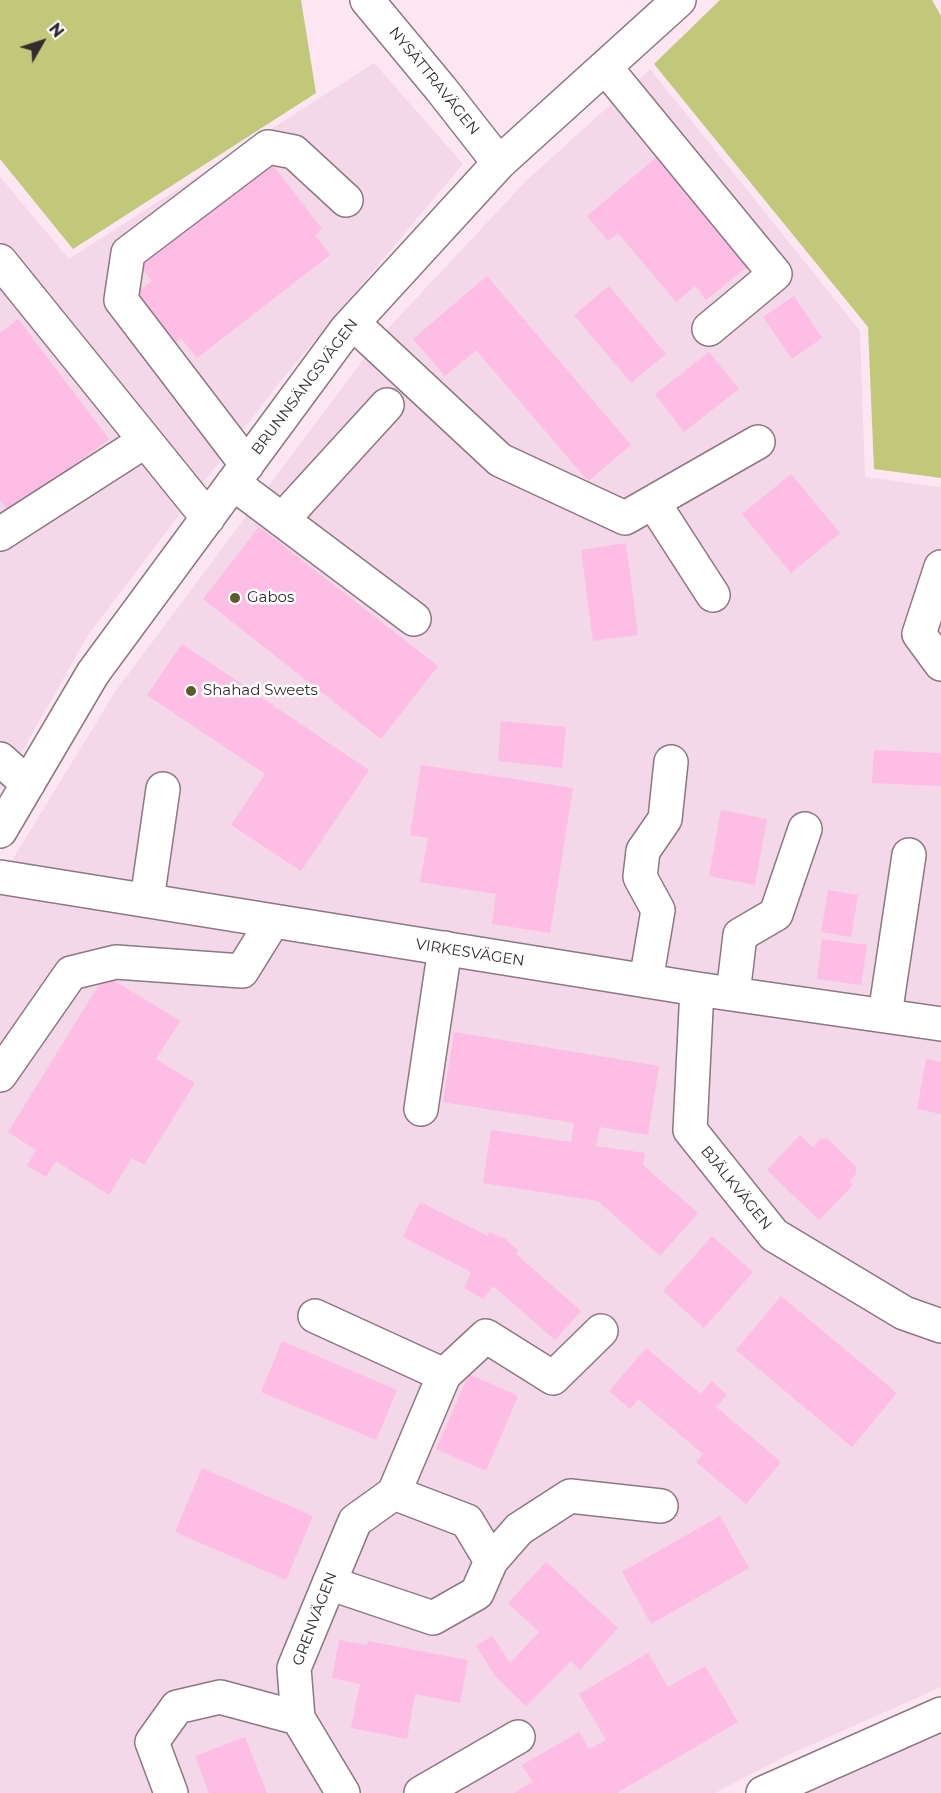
<!DOCTYPE html>
<meta charset="utf-8">
<style>
body{margin:0}
#map{position:relative;width:941px;height:1793px;overflow:hidden;background:#fce6f2;font-family:Montserrat,sans-serif}
canvas{display:block}
.north{position:absolute;left:12px;top:12px;width:60px;height:60px;-webkit-text-stroke:4px #fff;paint-order:stroke;rotate:51deg;font-size:16px;font-weight:700;line-height:24px;text-align:center;color:#332b30}
.north::after{content:'';display:block;margin:auto;width:21px;height:27px;background:#332b30;clip-path:polygon(50% 0,100% 100%,50% 72%,0 100%)}
</style>
<div id="map">
<canvas width="941" height="1793"></canvas>
<div class="north">N</div>
</div>
<script>
const ctx = document.querySelector('canvas').getContext('2d');
ctx.lineJoin = 'round';
function paint(path, color) { ctx.fillStyle = color; ctx.fill(path, 'evenodd'); }
const toPath = rows => new Path2D(rows.map(r => 'M' + r).join(''));
function strokePath(path, color, width, dash) { ctx.strokeStyle = color; ctx.lineWidth = width; ctx.lineCap = dash ? 'butt' : 'round'; ctx.setLineDash(dash || []); ctx.stroke(path); }
function write(font, color, halo, rows, align = 'center') {
  ctx.font = font + ' Montserrat,sans-serif'; ctx.lineWidth = 5; ctx.setLineDash([]); ctx.textBaseline = 'middle'; ctx.strokeStyle = halo; ctx.fillStyle = color; for (const [text, x, y, turn = 0] of rows) {
    ctx.save(); ctx.translate(x, y); ctx.rotate((+turn || 0) * Math.PI / 180); ctx.textAlign = isNaN(turn) ? turn : align; if (halo) ctx.strokeText(text, 0, 0); ctx.fillText(text, 0, 0); ctx.restore();
  }
}
paint(toPath([
 [374,63,463,164,278,384,88,635,0,790,0,177,69,259],
 [650,69,860,331,865,477,941,487,941,1687,784,1757,715,1793,0,1793,0,880,115,692,380,337,527,180],
 [941,1734,941,1793,804,1793,812,1789]
]), '#f4d7e8');
paint(toPath([
 [0,0,301,0,316,93,73,249,0,159],
 [720,0,932,0,941,16,941,478,874,469,868,327,654,64]
]), '#c1c879');
paint(toPath([
 [658,156,749,265,706,300,695,286,676,302,618,233,608,241,587,216],
 [273,165,322,229,315,235,330,255,197,358,181,338,175,343,136,293,152,281,140,265],
 [487,276,631,445,588,481,476,350,445,376,413,339],
 [609,286,666,354,631,383,574,315],
 [794,296,822,338,792,359,763,317],
 [18,319,109,439,10,514,0,500,0,333],
 [709,352,739,389,684,432,655,394],
 [791,474,840,533,791,573,742,514],
 [259,527,438,666,381,739,203,599],
 [626,543,638,635,593,641,581,550],
 [182,644,369,770,301,871,231,825,265,774,147,695],
 [501,721,566,727,562,768,498,761],
 [874,750,941,753,941,786,872,783],
 [421,765,573,788,550,933,492,924,496,894,420,882,428,838,410,835],
 [721,810,767,819,755,885,709,876],
 [828,890,858,895,851,937,821,932],
 [822,939,867,945,861,985,817,979],
 [105,975,180,1021,156,1059,195,1083,144,1165,132,1158,109,1195,56,1161,46,1177,27,1166,36,1150,8,1132],
 [454,1032,659,1066,648,1135,600,1127,596,1146,645,1153,643,1165,698,1213,660,1256,598,1201,483,1183,491,1130,571,1142,574,1123,443,1102],
 [926,1059,941,1062,941,1114,917,1109],
 [800,1135,813,1147,820,1139,828,1139,856,1167,856,1174,849,1181,853,1185,819,1220,767,1170],
 [420,1202,488,1236,489,1232,506,1239,518,1251,516,1254,581,1311,555,1340,493,1286,483,1299,464,1288,471,1272,403,1237],
 [712,1236,753,1272,704,1328,663,1291],
 [781,1296,897,1393,852,1447,736,1350],
 [282,1341,397,1390,376,1440,261,1392],
 [646,1348,701,1394,712,1381,727,1395,716,1407,781,1462,746,1504,696,1462,703,1454,638,1399,630,1409,609,1391],
 [469,1374,518,1396,486,1471,436,1449],
 [202,1468,313,1516,286,1580,175,1532],
 [720,1516,749,1568,651,1624,622,1572],
 [546,1562,618,1628,580,1670,571,1661,526,1706,496,1677,476,1646,492,1636,510,1663,539,1632,508,1603],
 [339,1640,367,1645,368,1641,468,1660,460,1703,415,1694,407,1739,351,1728,360,1684,332,1678],
 [648,1653,668,1687,705,1666,738,1722,617,1793,514,1793,533,1782,522,1765,579,1732,589,1749,606,1740,579,1694],
 [245,1737,267,1793,209,1793,195,1756]
]), '#febde4');
const minor = toPath([
 [367,0,441,89,499,163],
 [605,67,775,274,709,329],
 [0,261,208,518],
 [353,323,500,460,625,518,758,442],
 [247,465,121,300,128,253,268,147,294,152,346,200],
 [233,483,414,619],
 [653,502,713,595],
 [282,520,387,405],
 [0,534,145,441],
 [941,567,919,634,941,664],
 [0,759,28,784],
 [0,831,93,673,346,330,499,163,679,0],
 [0,877,697,989,941,1024],
 [147,900,163,789],
 [646,981,658,910,640,877,643,851,665,819,671,762],
 [697,989,690,1130,774,1235,904,1313,941,1326],
 [733,994,740,935,776,914,805,829],
 [885,1015,909,855],
 [0,1075,71,973,116,962,242,971,273,921],
 [421,1109,445,948],
 [315,1316,444,1375],
 [394,1493,444,1375,486,1336,553,1378,601,1331],
 [394,1493,467,1521,491,1561],
 [329,1583,433,1618,477,1593,491,1561,519,1529,570,1496,661,1506],
 [171,1793,152,1742,177,1707,220,1697,298,1718],
 [343,1793,298,1718,294,1668,355,1521,394,1493],
 [421,1793,518,1737],
 [763,1793,941,1714]
]);
strokePath(minor, '#8b7883', 36);
strokePath(minor, '#fff', 33);
for (const [x, y, r, color] of [
 [235,598,6,"#585c2a"],
 [191,691,6,"#585c2a"]
]) { const dot = new Path2D(); dot.arc(x, y, r, 0, 2 * Math.PI); ctx.fillStyle = color; ctx.fill(dot); strokePath(dot, '#fff', 2); }
write('15px', '#332b30', '#fff', [
 ["NYSÄTTRAVÄGEN",434,81,51],
 ["BRUNNSÄNGSVÄGEN",305,387,-53],
 ["VIRKESVÄGEN",470,953,9],
 ["BJÄLKVÄGEN",736,1188,51],
 ["GRENVÄGEN",315,1619,-69]
]);
write('15px', '#332b30', '#fff', [
 ["Gabos",247,598],
 ["Shahad Sweets",203,691]
], 'left');
</script>
